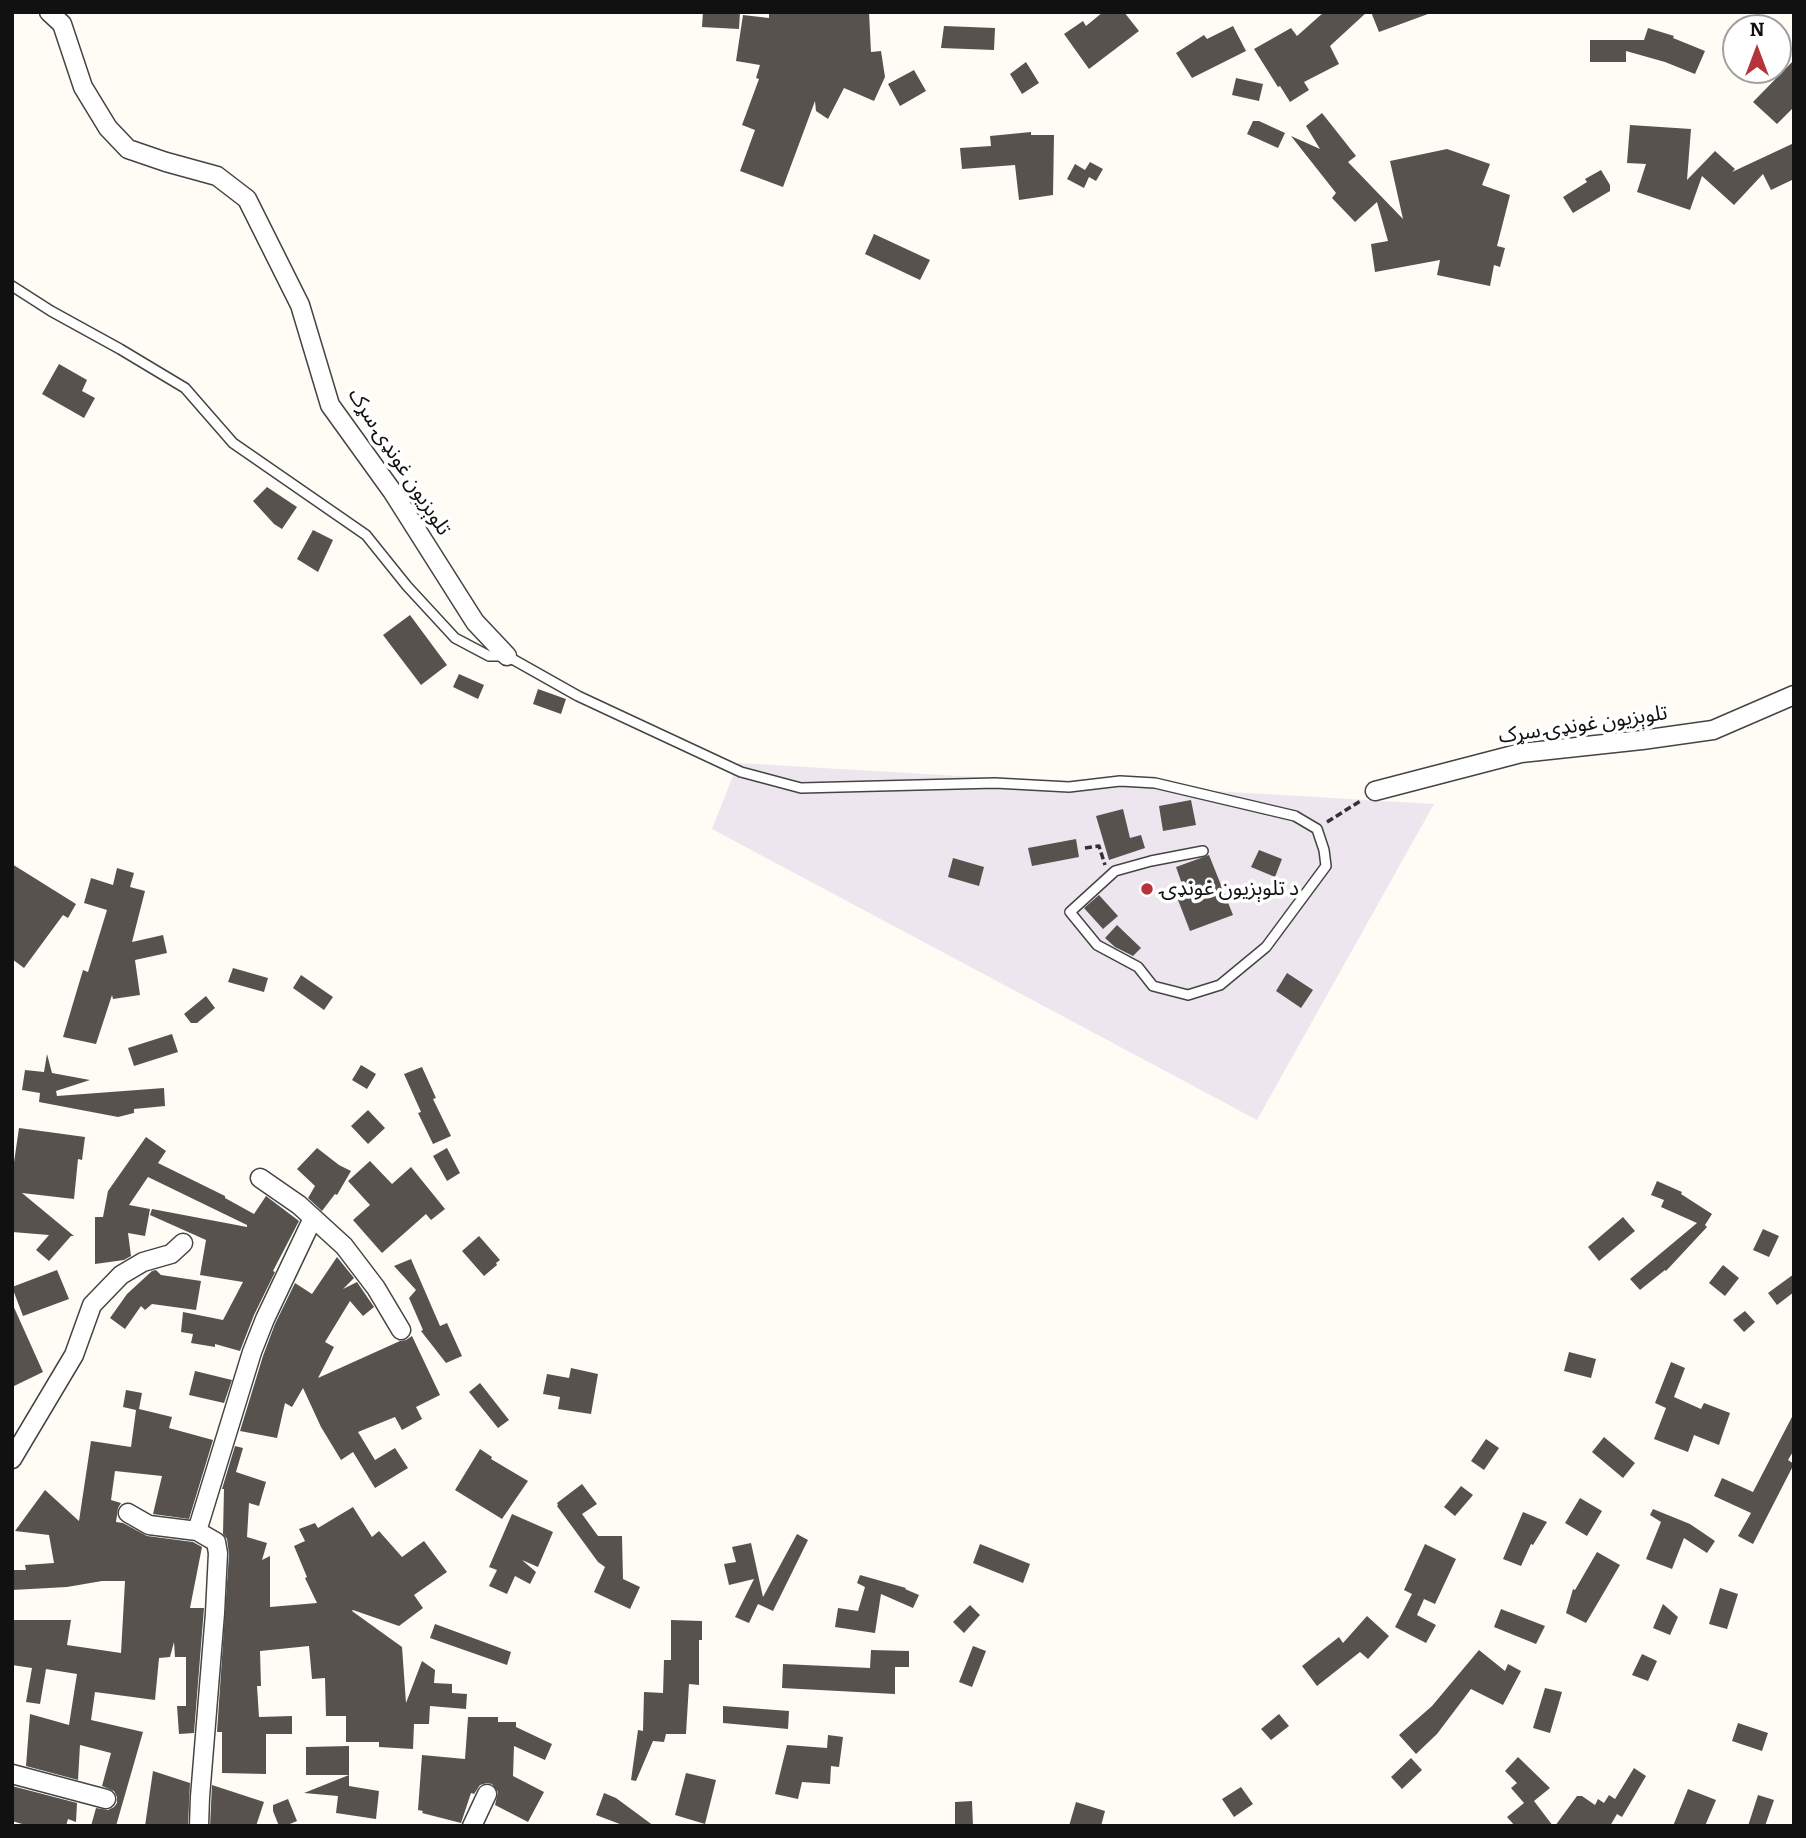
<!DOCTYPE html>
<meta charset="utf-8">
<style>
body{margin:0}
#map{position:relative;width:1806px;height:1838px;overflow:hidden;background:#fefcf5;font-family:Bitter,serif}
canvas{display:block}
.frame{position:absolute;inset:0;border:14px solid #111;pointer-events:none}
.north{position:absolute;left:1722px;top:14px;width:70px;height:70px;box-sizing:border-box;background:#fff;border:2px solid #a0a0a0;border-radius:50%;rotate:0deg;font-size:19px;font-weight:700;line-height:28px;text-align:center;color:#111}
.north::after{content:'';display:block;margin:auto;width:24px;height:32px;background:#b53439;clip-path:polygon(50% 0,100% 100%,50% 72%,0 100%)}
</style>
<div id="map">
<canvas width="1806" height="1838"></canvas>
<div class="frame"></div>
<div class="north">N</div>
</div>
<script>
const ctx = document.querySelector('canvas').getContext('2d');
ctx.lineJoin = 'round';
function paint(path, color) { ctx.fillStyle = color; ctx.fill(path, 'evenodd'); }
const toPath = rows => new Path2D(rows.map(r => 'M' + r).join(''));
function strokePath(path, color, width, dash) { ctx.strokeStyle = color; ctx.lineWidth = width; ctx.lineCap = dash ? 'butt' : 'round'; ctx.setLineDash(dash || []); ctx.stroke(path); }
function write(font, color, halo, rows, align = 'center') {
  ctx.font = font + ' Bitter,"Noto Sans Arabic",serif'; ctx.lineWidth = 7; ctx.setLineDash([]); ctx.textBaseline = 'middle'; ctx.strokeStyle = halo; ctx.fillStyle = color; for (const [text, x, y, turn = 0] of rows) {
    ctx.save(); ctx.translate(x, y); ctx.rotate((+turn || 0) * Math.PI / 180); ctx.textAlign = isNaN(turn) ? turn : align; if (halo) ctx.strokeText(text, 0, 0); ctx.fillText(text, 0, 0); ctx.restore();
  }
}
paint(toPath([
 [738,763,1434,804,1257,1120,712,829]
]), '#ede6ee');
paint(toPath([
 [703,12,740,12,739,29,702,27],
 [769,12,869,12,871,52,881,51,885,77,874,101,844,88,828,119,816,111,815,101,783,187,740,171,755,130,742,125,759,79,756,78,760,65,736,61,743,15,769,18],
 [1103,12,1124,12,1139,31,1089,69,1064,34,1083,21,1086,26],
 [1324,12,1367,12,1330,46,1339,64,1304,82,1309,90,1290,102,1280,86,1278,87,1254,49,1291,28,1297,36],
 [1371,12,1428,12,1428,14,1379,32],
 [944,26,995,28,994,50,941,48],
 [1233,26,1246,51,1192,78,1176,53,1204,35,1207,39],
 [1648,28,1674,36,1673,38,1705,51,1695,74,1665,62,1626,51,1626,62,1590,62,1590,40,1644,40],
 [1794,60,1794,107,1777,124,1753,102],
 [1026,62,1039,83,1022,94,1010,74],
 [914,70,926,91,900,106,888,84],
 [1236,78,1263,84,1259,101,1232,95],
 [1322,113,1356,156,1348,162,1403,219,1390,161,1447,149,1490,164,1482,185,1510,195,1497,246,1505,248,1500,267,1494,265,1490,286,1437,275,1440,260,1375,272,1371,244,1388,241,1377,202,1355,222,1332,198,1336,193,1291,136,1320,149,1306,126],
 [1253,121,1259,121,1285,133,1278,148,1247,134],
 [1630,125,1691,129,1687,180,1715,151,1735,169,1732,172,1794,143,1794,179,1771,190,1763,174,1734,205,1702,176,1690,210,1637,192,1646,164,1627,163],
 [1031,132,1031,135,1054,135,1053,195,1019,200,1015,165,962,169,960,148,991,146,990,136],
 [1090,162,1103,169,1096,181,1089,177,1084,188,1067,179,1075,164,1085,170],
 [1601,170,1610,185,1610,191,1573,213,1563,197,1587,182,1585,179],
 [874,234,930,260,920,280,865,254],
 [59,364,87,380,82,391,95,398,84,418,42,394],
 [267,487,297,507,282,529,274,524,253,501],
 [313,530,333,540,318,572,297,559],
 [410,615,447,665,421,685,383,635],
 [459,674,484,685,478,699,453,687],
 [538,689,566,699,561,714,533,704],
 [1191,800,1196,825,1163,831,1159,806],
 [1123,809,1130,838,1141,835,1145,848,1109,860,1096,816],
 [1076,839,1079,857,1032,866,1028,848],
 [1259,850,1282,859,1275,877,1251,867],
 [1209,855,1233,915,1190,931,1173,887,1182,884,1176,867],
 [953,858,984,867,979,886,948,877],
 [12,864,76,904,68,918,63,915,24,968,12,959],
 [117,868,134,873,130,887,145,891,132,942,163,935,167,953,135,960,140,995,113,999,112,995,96,1044,63,1037,83,970,88,972,107,910,84,903,91,878,113,885],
 [1099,895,1118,916,1103,929,1084,908],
 [1117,925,1141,948,1133,956,1115,947,1105,938],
 [233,968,268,978,264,992,228,982],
 [1287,973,1313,990,1301,1008,1276,991],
 [301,975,333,997,324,1010,293,988],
 [206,996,215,1008,197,1023,191,1023,184,1014],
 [172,1034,178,1052,134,1066,128,1048],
 [47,1054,52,1073,90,1080,56,1091,57,1096,164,1088,165,1106,134,1109,134,1113,118,1117,39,1102,40,1093,22,1090,25,1070,44,1072],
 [361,1065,376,1074,367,1089,352,1080],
 [422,1067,436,1098,433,1099,451,1136,433,1144,418,1113,421,1112,404,1074],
 [368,1110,385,1128,368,1144,351,1126],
 [19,1128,85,1137,82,1160,78,1159,74,1199,22,1193,74,1236,71,1236,49,1261,36,1250,49,1235,12,1232,12,1176],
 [146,1137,166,1151,158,1163,225,1196,225,1198,254,1214,266,1196,299,1221,273,1271,275,1272,254,1315,240,1351,215,1344,215,1347,191,1343,193,1334,181,1332,183,1312,223,1320,243,1282,200,1275,206,1240,150,1215,152,1209,247,1227,247,1225,148,1177,129,1205,150,1209,145,1236,128,1233,131,1256,124,1260,95,1264,95,1217,103,1217,108,1191],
 [317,1148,339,1165,351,1171,337,1195,335,1194,322,1211,308,1198,315,1186,297,1169],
 [447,1148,460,1173,447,1181,433,1156],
 [370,1161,392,1184,411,1167,445,1209,431,1220,426,1214,382,1253,353,1220,370,1205,348,1181],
 [1657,1181,1682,1192,1681,1194,1712,1214,1705,1225,1707,1227,1666,1271,1665,1270,1640,1290,1630,1279,1697,1223,1661,1207,1664,1200,1651,1195],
 [1623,1217,1635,1231,1599,1261,1588,1247],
 [1763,1229,1779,1236,1769,1257,1753,1250],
 [479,1236,500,1260,496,1263,497,1265,484,1276,462,1251],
 [337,1257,354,1278,343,1289,357,1282,374,1307,363,1316,350,1301,325,1342,334,1347,318,1378,400,1341,406,1340,412,1336,440,1395,416,1407,422,1419,402,1430,395,1417,358,1432,375,1460,395,1448,408,1468,375,1488,353,1452,341,1460,321,1427,303,1388,292,1407,285,1403,277,1438,240,1431,263,1356,275,1324,295,1283,312,1294],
 [411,1259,440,1326,447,1323,462,1356,446,1363,421,1331,423,1330,409,1298,416,1290,394,1266],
 [1723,1265,1739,1278,1725,1296,1709,1283],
 [57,1270,69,1299,23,1316,12,1287],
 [156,1270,161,1275,201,1281,196,1310,152,1304,145,1310,141,1306,125,1329,110,1318,127,1294,152,1271],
 [1794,1274,1794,1292,1777,1305,1768,1293],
 [12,1303,43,1372,12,1387],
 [1745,1311,1755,1322,1744,1332,1733,1320],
 [1569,1352,1596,1359,1591,1378,1564,1371],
 [1671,1362,1685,1368,1674,1397,1701,1409,1704,1403,1730,1413,1719,1445,1694,1435,1688,1452,1654,1439,1666,1408,1655,1403],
 [571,1368,598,1374,591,1414,558,1409,560,1397,543,1394,547,1374,569,1378],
 [195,1371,232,1380,224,1403,189,1395],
 [480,1383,509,1420,498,1428,469,1392],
 [126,1390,142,1393,139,1409,172,1417,169,1428,213,1440,189,1519,153,1514,162,1476,115,1471,111,1500,121,1503,118,1508,116,1522,123,1523,147,1536,193,1542,202,1547,190,1608,204,1608,194,1733,179,1734,177,1706,186,1706,186,1657,175,1657,174,1642,170,1657,159,1658,155,1700,95,1692,91,1720,143,1732,116,1826,91,1826,96,1808,108,1810,114,1807,117,1803,117,1797,114,1791,102,1786,111,1753,80,1745,78,1780,26,1766,30,1714,69,1725,77,1674,46,1669,40,1704,26,1702,32,1668,12,1665,12,1620,71,1620,67,1645,121,1653,125,1581,102,1581,67,1587,12,1590,12,1570,26,1570,25,1565,54,1563,49,1535,15,1531,45,1490,79,1521,91,1441,131,1447,136,1410,123,1407],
 [1794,1413,1794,1450,1788,1460,1794,1464,1753,1544,1738,1536,1751,1513,1714,1496,1722,1478,1753,1492],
 [1604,1437,1635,1463,1623,1478,1592,1452],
 [1486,1439,1499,1448,1484,1470,1471,1461],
 [235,1446,243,1448,236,1472,266,1482,259,1506,249,1503,247,1537,267,1543,262,1560,270,1556,270,1607,317,1603,305,1578,307,1577,294,1546,305,1541,299,1529,315,1523,318,1528,353,1507,372,1537,379,1531,402,1557,424,1541,447,1572,414,1595,423,1608,399,1626,353,1610,352,1611,402,1647,406,1703,422,1661,435,1670,434,1683,452,1684,452,1693,467,1694,466,1709,430,1706,429,1724,414,1724,413,1749,379,1747,379,1742,346,1742,346,1716,326,1716,325,1678,312,1679,309,1646,260,1651,261,1686,257,1686,259,1717,292,1716,292,1734,266,1734,266,1774,222,1773,222,1732,217,1732,229,1554,227,1539,223,1534,224,1489,222,1489],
 [480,1449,492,1457,491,1459,528,1481,502,1519,455,1490],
 [582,1484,597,1504,582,1514,598,1536,622,1536,623,1579,640,1587,630,1609,594,1592,605,1567,598,1562,557,1506,558,1505,557,1503],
 [1461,1486,1473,1495,1455,1516,1444,1507],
 [1580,1498,1602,1511,1587,1536,1565,1523],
 [1653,1509,1690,1524,1715,1541,1707,1553,1684,1538,1672,1569,1646,1559,1661,1522,1650,1515],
 [1523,1512,1547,1522,1533,1545,1531,1544,1521,1566,1503,1559],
 [512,1514,553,1532,538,1567,522,1560,536,1572,530,1584,515,1576,507,1594,489,1586,497,1570,489,1567],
 [797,1534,808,1540,773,1611,758,1604,749,1623,735,1617,754,1579,729,1585,724,1564,736,1562,732,1547,751,1543,763,1597],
 [980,1544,1030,1564,1023,1583,973,1563],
 [1425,1544,1456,1559,1435,1604,1424,1599,1417,1615,1436,1625,1426,1643,1395,1627,1412,1594,1404,1590],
 [1597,1552,1620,1565,1586,1623,1566,1613,1573,1589,1575,1590],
 [860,1575,906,1588,905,1589,919,1595,913,1608,881,1594,875,1633,835,1627,838,1608,858,1611,865,1587,857,1583],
 [1720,1588,1738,1594,1727,1629,1709,1624],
 [1663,1604,1678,1617,1670,1635,1653,1628],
 [970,1605,980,1615,964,1633,953,1622],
 [1501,1609,1545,1626,1536,1644,1494,1627],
 [1367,1616,1389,1636,1368,1659,1360,1652,1317,1686,1302,1666,1339,1637,1343,1643],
 [671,1620,702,1621,702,1640,699,1640,699,1685,689,1684,686,1734,666,1734,664,1742,653,1741,636,1781,631,1780,638,1730,643,1731,644,1692,663,1693,664,1660,671,1660],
 [435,1624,511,1652,507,1665,430,1638],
 [973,1646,986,1651,972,1687,959,1682],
 [871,1650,909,1651,909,1667,895,1667,895,1694,782,1688,783,1664,870,1668],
 [1479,1650,1505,1671,1508,1664,1521,1671,1503,1705,1471,1689,1437,1734,1416,1754,1399,1735,1432,1706],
 [1642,1654,1657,1661,1648,1681,1632,1675],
 [1545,1688,1562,1692,1550,1733,1533,1728],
 [723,1706,789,1711,788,1729,723,1723],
 [1279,1714,1289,1726,1271,1740,1261,1729],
 [468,1717,498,1717,498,1722,516,1722,516,1727,552,1744,545,1760,514,1746,513,1776,544,1792,528,1822,495,1805,498,1792,492,1784,487,1783,480,1785,474,1794,471,1793,461,1823,422,1813,423,1811,418,1810,422,1755,465,1759],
 [1738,1723,1768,1733,1762,1751,1732,1741],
 [828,1735,843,1737,839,1767,831,1766,830,1784,802,1782,798,1799,775,1794,787,1745,827,1748],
 [349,1746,349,1775,306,1775,306,1747],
 [1518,1757,1550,1788,1534,1801,1553,1826,1515,1826,1507,1817,1524,1803,1511,1788,1517,1783,1505,1771],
 [1411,1758,1422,1770,1402,1789,1391,1777],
 [1634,1768,1646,1776,1622,1817,1617,1814,1610,1826,1555,1826,1577,1796,1582,1796,1595,1805,1598,1799,1604,1803,1609,1795,1615,1799],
 [153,1771,190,1783,188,1826,145,1826],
 [686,1773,716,1780,705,1824,675,1815],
 [349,1775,349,1786,379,1791,376,1819,336,1813,338,1796,304,1793],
 [212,1785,264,1802,256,1826,210,1826],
 [12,1786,77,1803,76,1822,68,1819,66,1826,29,1826,12,1821],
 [1241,1787,1253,1804,1234,1817,1222,1799],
 [1688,1789,1716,1800,1705,1826,1673,1826],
 [604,1793,616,1798,654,1826,625,1826,596,1815],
 [1758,1795,1774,1800,1765,1826,1748,1826],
 [288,1799,297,1821,285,1826,279,1826,273,1811,273,1805],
 [972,1801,973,1826,955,1826,955,1802],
 [1076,1802,1105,1811,1101,1826,1069,1826]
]), '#58524e');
const lane = toPath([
 [12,286,51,311,120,349,185,388,233,443,366,535,407,586,455,638,489,656,507,656,578,696,741,772,801,788,995,783,1069,787,1120,781,1155,783,1295,816,1317,829,1324,850,1326,866,1266,947,1220,985,1188,995,1153,986,1138,967,1097,945,1070,912,1115,871,1151,861,1203,851]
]);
const street = toPath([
 [49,12,62,24,83,87,108,128,128,149,166,162,217,176,247,199,300,305,330,405,392,491,475,622,507,656],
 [1375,791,1521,753,1642,740,1713,730,1794,695],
 [260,1178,299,1205,344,1246,376,1288,401,1330],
 [12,1459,74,1355,92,1305,121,1275,143,1262,171,1254,183,1243],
 [128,1513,149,1525,197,1531,216,1542,218,1553,215,1613,200,1797,199,1826],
 [197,1531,252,1352,265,1319,313,1218],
 [12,1774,106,1799],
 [472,1826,487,1794]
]);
strokePath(lane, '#444', 12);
strokePath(street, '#444', 21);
strokePath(toPath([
 [1327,822,1362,800],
 [1085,848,1099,846,1105,865]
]), '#333', 3.5, [7, 3.5]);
strokePath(lane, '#fff', 9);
strokePath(street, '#fff', 18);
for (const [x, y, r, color] of [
 [1147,889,7,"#b53439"]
]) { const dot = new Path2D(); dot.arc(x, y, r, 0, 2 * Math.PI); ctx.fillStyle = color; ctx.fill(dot); strokePath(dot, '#fff', 2.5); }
write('21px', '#111', '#fff', [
 ["تلوېزيون غونډۍ سړک",399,462,57],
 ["تلوېزيون غونډۍ سړک",1583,725,-8]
]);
write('21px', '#111', '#fff', [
 ["د تلوېزیون غونډۍ",1161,889]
], 'left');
</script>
